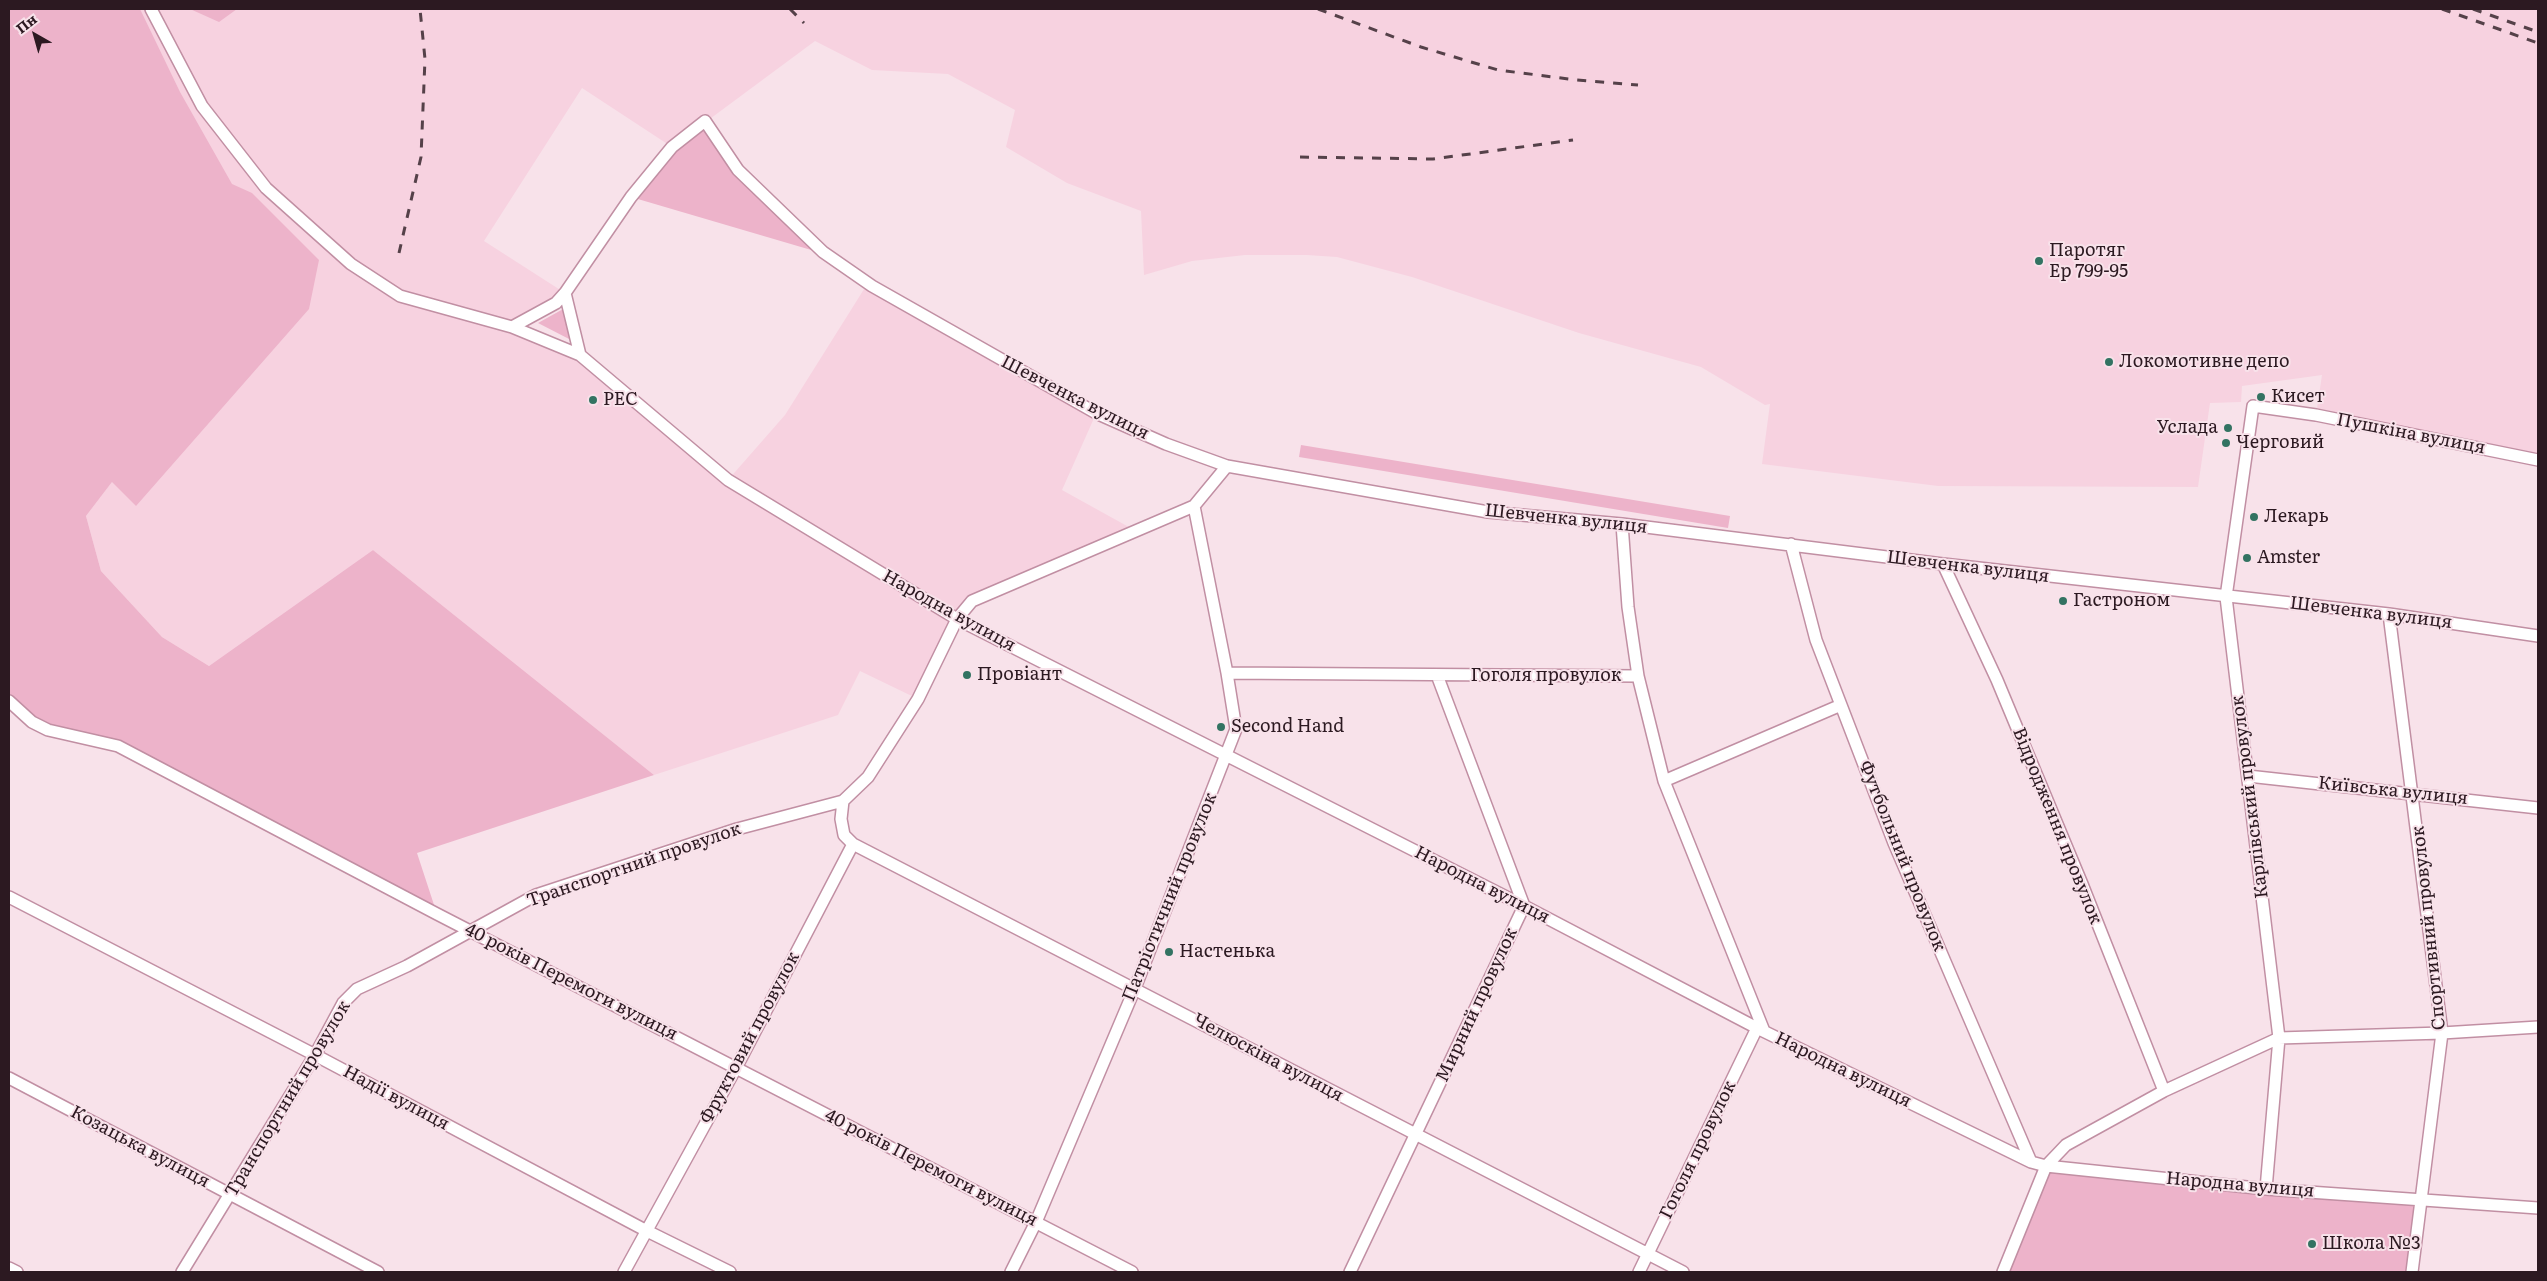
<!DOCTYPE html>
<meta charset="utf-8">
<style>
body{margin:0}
#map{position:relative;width:2547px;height:1281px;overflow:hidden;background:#f8e2ea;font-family:Literata,serif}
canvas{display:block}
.frame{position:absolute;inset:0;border:10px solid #2c1921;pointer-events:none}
.north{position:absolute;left:10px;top:10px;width:50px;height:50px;-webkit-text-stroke:4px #f8e2ea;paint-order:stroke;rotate:322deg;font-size:14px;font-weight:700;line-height:20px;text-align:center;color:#2c1921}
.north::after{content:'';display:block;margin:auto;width:18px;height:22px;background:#2c1921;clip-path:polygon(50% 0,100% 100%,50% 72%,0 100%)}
</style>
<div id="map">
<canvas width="2547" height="1281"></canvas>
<div class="frame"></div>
<div class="north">Пн</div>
</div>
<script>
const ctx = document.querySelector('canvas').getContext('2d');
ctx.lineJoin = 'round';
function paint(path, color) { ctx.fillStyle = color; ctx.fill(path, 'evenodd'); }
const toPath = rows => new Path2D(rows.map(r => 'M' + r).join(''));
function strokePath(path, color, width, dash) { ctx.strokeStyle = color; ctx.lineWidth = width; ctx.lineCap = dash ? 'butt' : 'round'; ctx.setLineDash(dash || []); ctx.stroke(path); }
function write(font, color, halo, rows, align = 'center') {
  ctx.font = font + ' Literata,serif'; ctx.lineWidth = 4; ctx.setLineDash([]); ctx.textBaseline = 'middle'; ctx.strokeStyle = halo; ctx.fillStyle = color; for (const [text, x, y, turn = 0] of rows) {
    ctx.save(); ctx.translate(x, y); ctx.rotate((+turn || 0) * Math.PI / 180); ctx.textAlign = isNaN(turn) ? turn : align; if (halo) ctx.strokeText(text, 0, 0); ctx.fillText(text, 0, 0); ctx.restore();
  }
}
paint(toPath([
 [105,9,2538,9,2538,460,2316,415,2322,375,2242,386,2241,402,2210,403,2198,487,1938,486,1762,464,1770,404,1765,405,1701,367,1579,333,1412,277,1337,257,1307,255,1245,255,1192,261,1144,275,1141,211,1067,183,1006,147,1015,110,948,74,872,70,815,41,672,147,582,88,484,241,565,293,513,327,580,355,728,480,785,415,866,286,993,362,1095,416,1062,490,1136,531,972,601,918,699,860,671,838,715,654,775,373,550,209,666,162,637,101,571,86,516,266,280]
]), '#f7d2e0');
paint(toPath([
 [9,9,140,9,180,92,232,184,252,193,319,260,309,309,136,506,112,482,86,516,101,571,162,637,209,666,373,550,654,775,417,853,437,914,118,746,48,730,9,701],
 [190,9,237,9,219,22],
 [705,121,738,170,818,252,631,197],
 [565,308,571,340,538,323],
 [1301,445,1730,516,1728,528,1299,457],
 [2046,1166,2421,1199,2412,1272,2003,1272]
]), '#edb3ca');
const street = toPath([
 [151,9,202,106,266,188,351,264,400,296,512,327,580,355,728,480,957,619,1524,906,1757,1028,2031,1162,2046,1166,2266,1189,2538,1208],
 [512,327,556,303,565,293],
 [580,355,565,293,631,197,672,147,705,121,738,170,823,252,872,286,1096,413,1166,444,1227,466,1488,512,1622,524,1943,564,2389,614,2538,636],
 [1622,524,1628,607,1638,676],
 [1791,544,1816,640,1894,843,2031,1162],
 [1943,564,1997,680,2082,884,2164,1091],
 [2389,614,2442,1033,2412,1272],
 [1227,673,1638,676,1664,781,1764,1031],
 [9,701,32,722,48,730,118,746,437,914,1132,1272],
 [2248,776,2538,808],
 [1664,781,1841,705],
 [853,844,1683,1272],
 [9,897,315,1055,645,1230,730,1272],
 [9,1078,378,1272],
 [2266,1189,2279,1038,2226,597,2253,406,2316,415,2538,460],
 [9,1268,17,1272],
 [182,1272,315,1055,343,1003,357,989,407,966,536,895,737,829,843,801,868,777,918,699,957,619,972,601,1194,506,1227,466],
 [624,1272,736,1068,853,844,844,835,841,819,843,801],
 [1011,1272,1036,1222,1135,988,1236,729,1227,673,1194,506],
 [1350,1272,1524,906,1437,675],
 [1639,1272,1757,1028],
 [2003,1272,2046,1166,2066,1145,2164,1091,2279,1038,2442,1033,2538,1027]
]);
strokePath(street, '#c18fa3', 14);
strokePath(street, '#fff', 11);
strokePath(toPath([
 [790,9,804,23],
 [1318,9,1421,47,1498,70,1577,80,1638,85],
 [2442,9,2538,43],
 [2473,9,2538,32],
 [1300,157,1433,159,1573,140],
 [399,253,421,157,425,59,420,9]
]), '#554149', 3, [9, 9]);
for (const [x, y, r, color] of [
 [2039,261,5,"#337362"],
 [2109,362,5,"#337362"],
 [2261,397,5,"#337362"],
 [593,400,5,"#337362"],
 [2228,428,5,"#337362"],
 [2226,443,5,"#337362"],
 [2254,517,5,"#337362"],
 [2247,558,5,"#337362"],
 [2063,601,5,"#337362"],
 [967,675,5,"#337362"],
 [1221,727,5,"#337362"],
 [1169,952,5,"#337362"],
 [2312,1244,5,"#337362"]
]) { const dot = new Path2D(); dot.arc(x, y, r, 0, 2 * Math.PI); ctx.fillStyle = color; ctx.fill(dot); strokePath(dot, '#f8e2ea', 2); }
write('18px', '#2c1921', '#f8e2ea', [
 ["Паротяг",2049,251],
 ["Ер 799-95",2049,272],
 ["Локомотивне депо",2119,362],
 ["Кисет",2271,397],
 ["РЕС",603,400],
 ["Услада",2218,428,"right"],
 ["Черговий",2236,443],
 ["Лекарь",2264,517],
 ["Amster",2257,558],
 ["Гастроном",2073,601],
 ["Провіант",977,675],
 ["Second Hand",1231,727],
 ["Настенька",1179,952],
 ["Школа №3",2322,1244]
], 'left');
write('18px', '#2c1921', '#f8e2ea', [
 ["Шевченка вулиця",1075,398,27],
 ["Пушкіна вулиця",2411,434,11],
 ["Шевченка вулиця",1566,519,6],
 ["Шевченка вулиця",1968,567,7],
 ["Народна вулиця",949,611,29],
 ["Шевченка вулиця",2371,613,7],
 ["Гоголя провулок",1546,676],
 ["Київська вулиця",2393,791,6],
 ["Карлівський провулок",2250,797,-97],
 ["Відродження провулок",2057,826,68],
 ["Футбольний провулок",1902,856,68],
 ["Транспортний провулок",634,865,-19],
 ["Народна вулиця",1482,885,27],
 ["Патріотичний провулок",1170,897,-68],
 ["Спортивний провулок",2429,928,-96],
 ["40 років Перемоги вулиця",571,982,27],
 ["Мирний провулок",1477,1005,-65],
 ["Фруктовий провулок",750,1038,-62],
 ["Челюскіна вулиця",1268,1058,28],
 ["Народна вулиця",1843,1070,26],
 ["Надії вулиця",396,1098,28],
 ["Транспортний провулок",288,1099,-59],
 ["Козацька вулиця",140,1147,28],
 ["Гоголя провулок",1698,1150,-64],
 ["40 років Перемоги вулиця",931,1168,27],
 ["Народна вулиця",2240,1185,5]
]);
</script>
